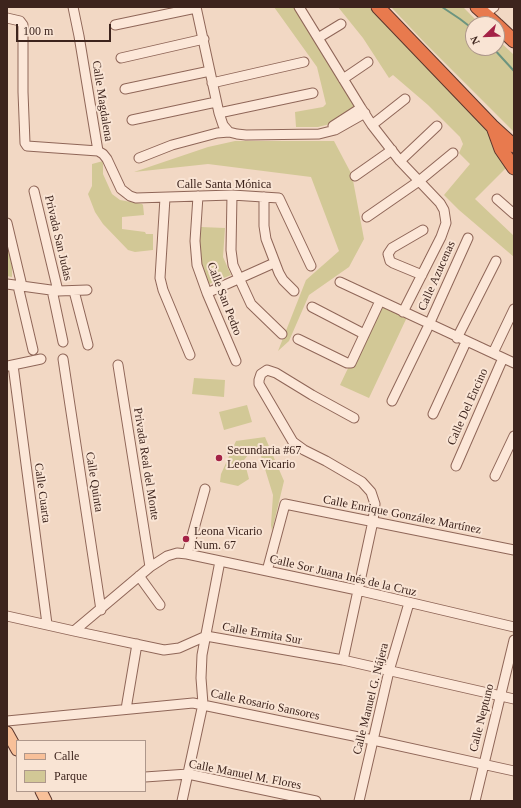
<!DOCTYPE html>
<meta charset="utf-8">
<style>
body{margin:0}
#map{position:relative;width:521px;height:808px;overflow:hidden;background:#f2d8c4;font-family:Georgia,serif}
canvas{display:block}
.frame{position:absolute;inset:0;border:8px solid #3d241d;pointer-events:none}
.legend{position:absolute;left:16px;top:740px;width:130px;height:52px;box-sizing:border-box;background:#f9e4d4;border:1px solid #ae978b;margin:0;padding:5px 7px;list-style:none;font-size:12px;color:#3d241d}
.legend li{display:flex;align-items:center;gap:8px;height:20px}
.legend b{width:20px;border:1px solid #ae978b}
.north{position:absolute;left:465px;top:16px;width:40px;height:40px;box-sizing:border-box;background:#f9e4d4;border:1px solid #ae978b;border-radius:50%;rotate:247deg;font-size:11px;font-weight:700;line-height:16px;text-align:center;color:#3d241d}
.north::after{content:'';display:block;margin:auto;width:14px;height:18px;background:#a42246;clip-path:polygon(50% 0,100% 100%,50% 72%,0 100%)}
.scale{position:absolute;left:16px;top:24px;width:95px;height:18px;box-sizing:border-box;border:2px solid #3d241d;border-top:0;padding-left:5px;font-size:12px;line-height:14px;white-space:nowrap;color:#3d241d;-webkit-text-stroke:3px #f9e4d4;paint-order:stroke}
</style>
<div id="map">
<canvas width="521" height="808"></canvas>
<div class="frame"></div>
<ul class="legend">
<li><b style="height:5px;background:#f8c099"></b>Calle</li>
<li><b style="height:11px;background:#d2c896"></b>Parque</li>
</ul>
<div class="north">N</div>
<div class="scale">100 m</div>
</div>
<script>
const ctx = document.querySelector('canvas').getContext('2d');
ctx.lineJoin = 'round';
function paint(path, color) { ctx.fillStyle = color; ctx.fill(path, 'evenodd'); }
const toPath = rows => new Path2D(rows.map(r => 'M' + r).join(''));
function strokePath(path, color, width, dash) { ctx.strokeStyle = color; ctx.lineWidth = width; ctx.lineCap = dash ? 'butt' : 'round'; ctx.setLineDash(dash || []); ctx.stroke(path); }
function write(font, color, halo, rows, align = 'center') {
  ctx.font = font + ' Georgia,serif'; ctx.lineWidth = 4; ctx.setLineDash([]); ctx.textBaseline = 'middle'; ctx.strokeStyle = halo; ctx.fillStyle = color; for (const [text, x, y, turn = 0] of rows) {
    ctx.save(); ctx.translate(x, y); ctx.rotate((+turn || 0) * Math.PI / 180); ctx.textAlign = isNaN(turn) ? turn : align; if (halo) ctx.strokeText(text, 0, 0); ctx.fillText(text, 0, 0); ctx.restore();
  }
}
paint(toPath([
 [274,7,296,7,354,105,354,108,330,124,318,127,296,127,295,112,323,107,326,104,317,67],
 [338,7,369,7,487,127,506,168,475,199,514,236,514,257,459,210,444,195,470,164,459,153,463,144,460,137,428,105,393,75,389,78,363,38],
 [391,7,463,7,480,24,473,24,473,48,497,48,497,39,514,55,514,132,426,44],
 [235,141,334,141,352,175,364,239,349,267,309,295,289,341,278,351,306,280,339,251,311,177,208,164,134,172,208,147],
 [103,161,103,174,112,194,120,200,142,204,143,205,144,215,122,217,122,229,145,232,146,234,153,234,153,250,135,252,128,250,103,224,95,212,88,194,92,186,92,164],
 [201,227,225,228,223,257,231,275,209,284,200,264,199,255],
 [7,240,12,260,12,277,7,276],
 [380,301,408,315,369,398,340,385],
 [194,378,225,380,224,397,192,394],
 [247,405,252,422,224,430,219,412],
 [265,437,284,481,272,531,271,525,273,495,261,456,257,454,248,455,244,460,249,479,238,486,220,482,221,474,236,441]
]), '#d2c896');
strokePath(toPath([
 [442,7,460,19,473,29],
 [493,48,514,71]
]), '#6c947f', 2);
const minor = toPath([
 [73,7,79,36,98,151],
 [196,7,219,113,223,125,229,132,237,134,246,135,319,134,335,130,365,113],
 [299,7,361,108,372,125,400,161,440,203,444,210,446,223,441,237,403,312],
 [485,14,494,7],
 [7,18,20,21,23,25,23,92,25,143,27,146,98,151,103,154,107,159,121,189,130,196,136,198,232,195,279,198,311,266],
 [115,25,196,8],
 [318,38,341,24],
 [121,58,204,39],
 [343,79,368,62],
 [212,83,304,62],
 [125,89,210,71],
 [219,113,313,93],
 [132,120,216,102],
 [372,125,405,99],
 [333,126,361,108],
 [139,158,172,145,217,133,229,132],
 [400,161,437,126],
 [355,176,392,150],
 [34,191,58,291],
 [232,195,231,250,233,265,251,304,282,334],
 [198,196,195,241,197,265,207,293,236,361],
 [264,197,264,226,266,239,279,273,283,280,294,291],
 [165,198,160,278,163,290,190,355],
 [497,199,514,214],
 [367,217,419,181,453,153],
 [7,223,22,286],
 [422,275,393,263,390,261,388,254,392,248,423,230],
 [340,282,514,363],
 [7,284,58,291,87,290],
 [18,286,33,350],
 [52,290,63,342],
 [74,291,88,345],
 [207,293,274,263],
 [312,307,364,334],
 [457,338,496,261],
 [298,339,347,363,351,363,380,301],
 [493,353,514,309],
 [63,359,101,610],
 [13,365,47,624],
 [118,365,150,567],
 [8,366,41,359],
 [392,401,427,329,468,238],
 [433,414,466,342],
 [456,466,503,358],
 [495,476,514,436],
 [187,554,205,489],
 [267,571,285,504,514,550],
 [139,576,160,605],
 [7,616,74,631,164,650,179,648,206,636,343,660,514,699],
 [74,631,150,567,167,556,177,553,187,554,357,590,514,627],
 [343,660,373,521,375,504,371,492,362,482,326,461,304,450,293,442,259,384,259,380,261,374,267,370,276,373,312,395,354,418],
 [126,709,137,644],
 [7,721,193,703,373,740,514,771],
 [145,777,188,774,316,801],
 [182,801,203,704,201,678,202,655,220,561],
 [359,801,389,671,409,603],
 [475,801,514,640]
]);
const major = toPath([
 [7,732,17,750],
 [41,791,46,801]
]);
const highway = toPath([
 [378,7,492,126,514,146],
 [477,7,496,24],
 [497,25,514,41],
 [493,127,501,149,514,168]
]);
strokePath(minor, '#8f6658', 11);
strokePath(major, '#5c362d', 13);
strokePath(highway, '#5c362d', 15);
strokePath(minor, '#fce7d8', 9);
strokePath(major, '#f8c099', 11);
strokePath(highway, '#e87a4e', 13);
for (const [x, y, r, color] of [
 [219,458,4,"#a42246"],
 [186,539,4,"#a42246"]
]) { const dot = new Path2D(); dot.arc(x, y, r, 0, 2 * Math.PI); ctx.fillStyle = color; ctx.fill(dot); strokePath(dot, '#f9e4d4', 1.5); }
write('12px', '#3d241d', '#f9e4d4', [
 ["Calle Magdalena",102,101,81],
 ["Calle Santa Mónica",224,185],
 ["Privada San Judas",58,238,77],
 ["Calle Azucenas",437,276,-66],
 ["Calle San Pedro",224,299,69],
 ["Calle Del Encino",468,407,-66],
 ["Privada Real del Monte",146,464,81],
 ["Calle Quinta",94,482,81],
 ["Calle Cuarta",42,493,82],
 ["Calle Enrique González Martínez",402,515,11],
 ["Calle Sor Juana Inés de la Cruz",343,576,13],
 ["Calle Ermita Sur",262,634,10],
 ["Calle Manuel G. Nájera",371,699,-76],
 ["Calle Rosario Sansores",265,705,12],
 ["Calle Neptuno",482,718,-76],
 ["Calle Manuel M. Flores",245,775,11]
]);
write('12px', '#3d241d', '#f9e4d4', [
 ["Secundaria #67",227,451],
 ["Leona Vicario",227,465],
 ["Leona Vicario",194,532],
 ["Num. 67",194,546]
], 'left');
</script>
